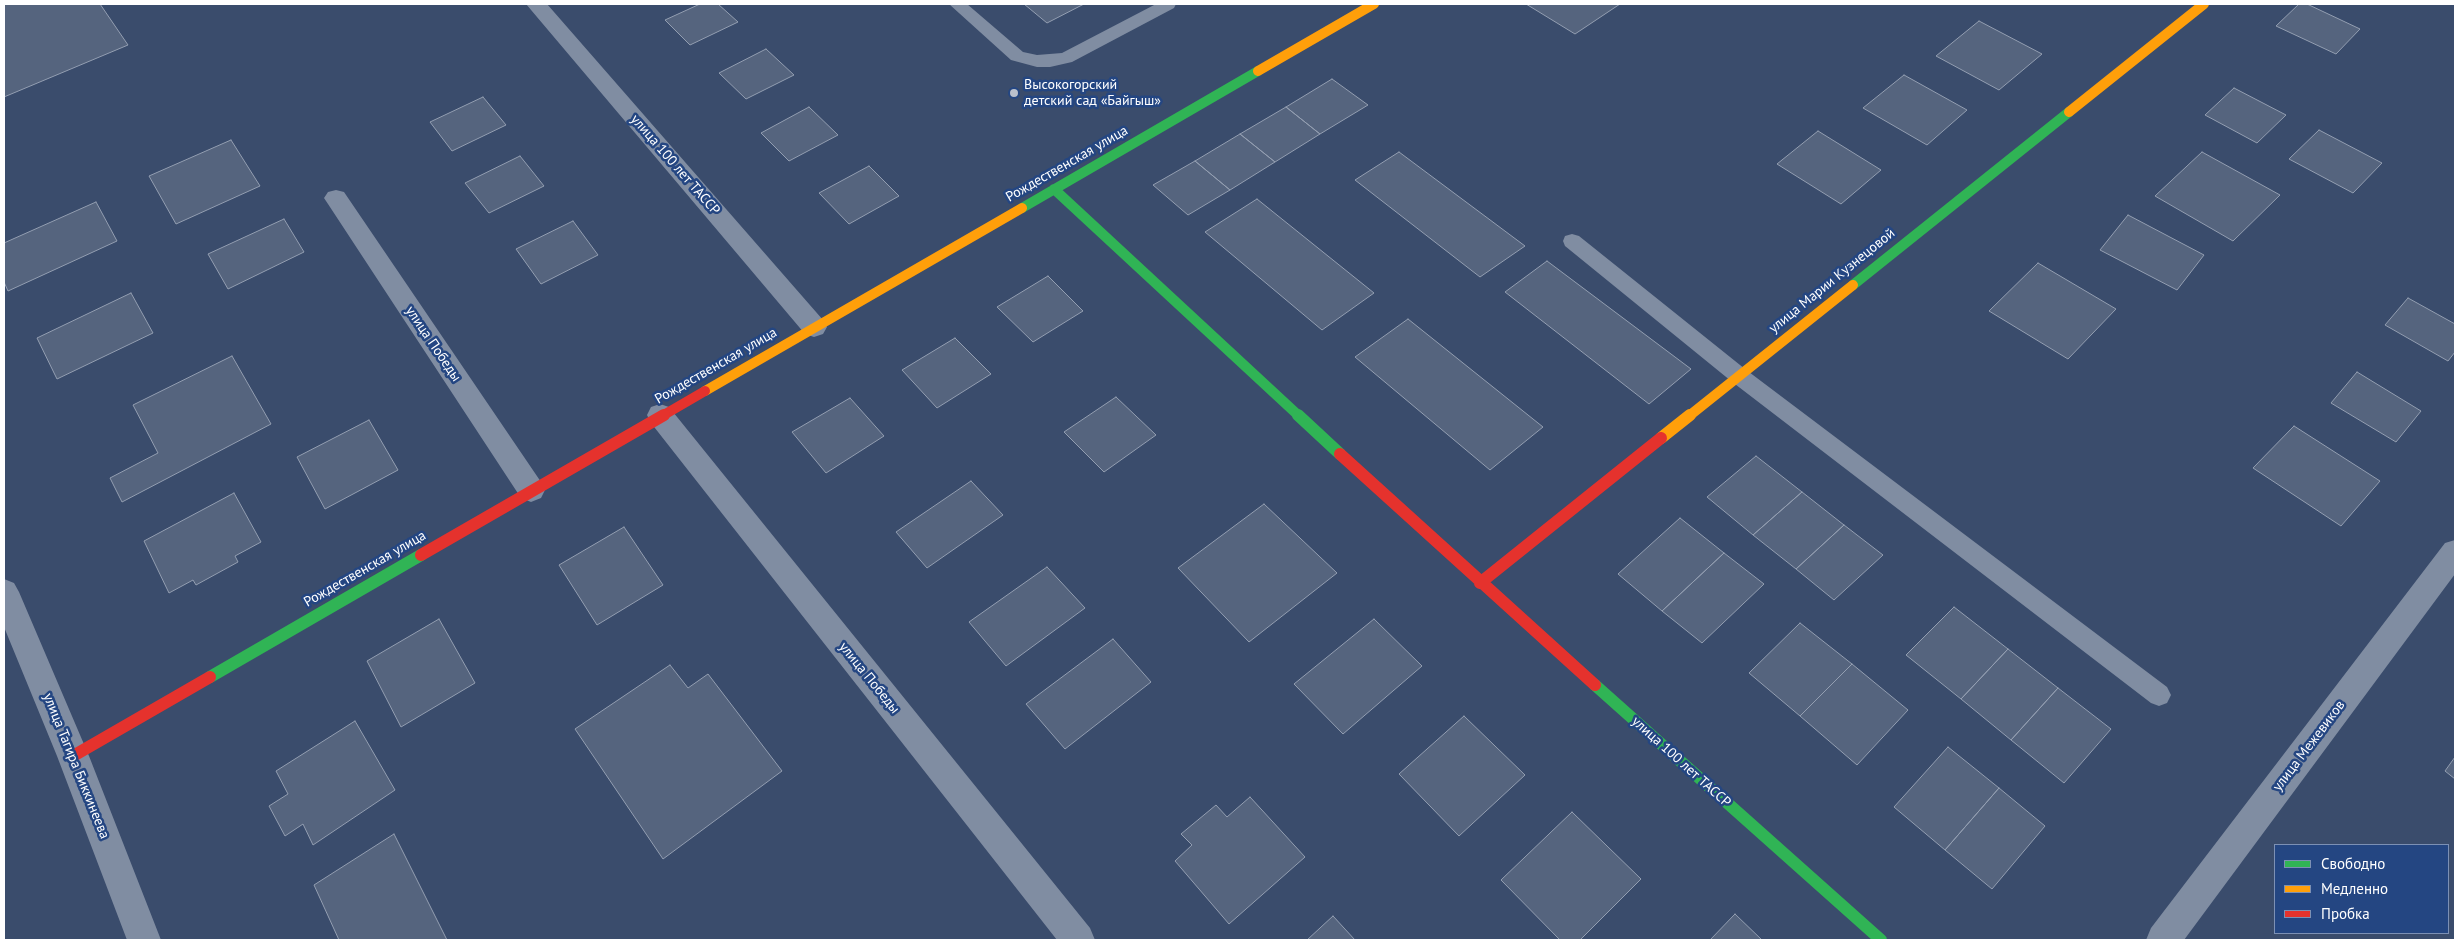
<!DOCTYPE html>
<meta charset="utf-8">
<style>
body{margin:0}
#map{position:relative;width:2459px;height:944px;overflow:hidden;background:#3a4c6c;font-family:"PT Sans",sans-serif}
canvas{display:block}
.frame{position:absolute;inset:0;border:5px solid #fff;pointer-events:none}
.legend{position:absolute;left:2274px;top:844px;width:175px;height:90px;box-sizing:border-box;background:#244682;border:1px solid #7c90b4;margin:0;padding:6px 9px;list-style:none;font-size:15px;color:#fff}
.legend li{display:flex;align-items:center;gap:10px;height:25px}
.legend b{width:25px;border:1px solid #7c90b4}
</style>
<div id="map">
<canvas width="2459" height="944"></canvas>
<div class="frame"></div>
<ul class="legend">
<li><b style="height:6px;background:#30b455"></b>Свободно</li>
<li><b style="height:6px;background:#ff9f0a"></b>Медленно</li>
<li><b style="height:6px;background:#e5322d"></b>Пробка</li>
</ul>
</div>
<script>
const ctx = document.querySelector('canvas').getContext('2d');
ctx.lineJoin = 'round';
function paint(path, color) { ctx.fillStyle = color; ctx.fill(path, 'evenodd'); }
const toPath = rows => new Path2D(rows.map(r => 'M' + r).join(''));
function strokePath(path, color, width, dash) { ctx.strokeStyle = color; ctx.lineWidth = width; ctx.lineCap = dash ? 'butt' : 'round'; ctx.setLineDash(dash || []); ctx.stroke(path); }
function write(font, color, halo, rows, align = 'center') {
  ctx.font = font + ' "PT Sans",sans-serif'; ctx.lineWidth = 5; ctx.setLineDash([]); ctx.textBaseline = 'middle'; ctx.strokeStyle = halo; ctx.fillStyle = color; for (const [text, x, y, turn = 0] of rows) {
    ctx.save(); ctx.translate(x, y); ctx.rotate((+turn || 0) * Math.PI / 180); ctx.textAlign = isNaN(turn) ? turn : align; if (halo) ctx.strokeText(text, 0, 0); ctx.fillText(text, 0, 0); ctx.restore();
  }
}
const building = toPath([
 [4,4,100,4,128,45,4,97,4,4],
 [700,4,718,4,738,22,690,45,665,20,700,4],
 [1024,4,1084,4,1047,23,1024,4],
 [1526,4,1620,4,1575,34,1526,4],
 [2299,4,2307,4,2360,29,2336,54,2276,26,2299,4],
 [1979,21,2042,54,1999,90,1936,56,1979,21],
 [766,49,794,75,746,99,719,73,766,49],
 [1904,75,1967,110,1927,145,1863,108,1904,75],
 [1332,79,1368,105,1320,134,1286,107,1332,79],
 [2234,88,2286,115,2257,143,2205,115,2234,88],
 [483,97,506,125,452,151,430,122,483,97],
 [809,107,838,135,789,161,761,133,809,107],
 [1286,107,1320,134,1275,162,1240,134,1286,107],
 [2319,130,2382,163,2353,193,2289,159,2319,130],
 [1818,131,1881,170,1841,204,1777,164,1818,131],
 [1240,134,1275,162,1230,190,1195,161,1240,134],
 [231,140,260,186,176,224,149,176,231,140],
 [1399,152,1525,246,1480,277,1355,180,1399,152],
 [2202,152,2280,195,2233,241,2155,196,2202,152],
 [520,156,544,186,489,213,465,183,520,156],
 [1195,161,1230,190,1188,215,1153,185,1195,161],
 [869,166,899,196,849,224,819,193,869,166],
 [1257,199,1374,293,1322,330,1205,232,1257,199],
 [96,202,117,241,8,291,4,282,4,243,96,202],
 [2128,215,2204,255,2177,290,2100,250,2128,215],
 [284,219,304,252,228,289,208,254,284,219],
 [573,221,598,255,541,284,516,249,573,221],
 [1547,261,1691,369,1649,404,1505,292,1547,261],
 [2038,263,2116,309,2068,359,1989,311,2038,263],
 [1048,276,1083,311,1033,342,997,307,1048,276],
 [131,293,153,333,57,379,37,338,131,293],
 [2408,298,2455,324,2455,352,2448,361,2385,325,2408,298],
 [1408,319,1543,427,1490,470,1355,357,1408,319],
 [955,338,991,374,937,408,902,370,955,338],
 [232,356,271,424,122,502,110,478,158,453,133,405,232,356],
 [2357,372,2421,411,2396,442,2331,403,2357,372],
 [1116,397,1156,435,1104,472,1064,432,1116,397],
 [850,398,884,436,826,473,792,432,850,398],
 [369,420,398,470,325,509,297,457,369,420],
 [2294,426,2380,481,2341,526,2253,468,2294,426],
 [1756,456,1802,492,1753,535,1707,497,1756,456],
 [971,481,1003,515,927,568,896,532,971,481],
 [1802,492,1844,525,1796,569,1753,535,1802,492],
 [234,493,261,542,235,556,238,562,196,585,193,580,169,593,144,541,234,493],
 [1264,504,1337,573,1249,642,1178,568,1264,504],
 [1680,518,1724,553,1662,611,1618,574,1680,518],
 [1844,525,1883,555,1834,600,1796,569,1844,525],
 [624,527,663,585,597,625,559,565,624,527],
 [1724,553,1764,584,1702,643,1662,611,1724,553],
 [1047,567,1085,608,1006,666,969,622,1047,567],
 [1954,607,2008,649,1961,699,1906,655,1954,607],
 [439,619,475,683,401,727,367,661,439,619],
 [1374,619,1422,666,1343,734,1294,684,1374,619],
 [1800,623,1852,664,1800,716,1749,673,1800,623],
 [1113,639,1151,682,1065,749,1026,704,1113,639],
 [2008,649,2058,688,2011,740,1961,699,2008,649],
 [1852,664,1908,710,1857,765,1800,716,1852,664],
 [670,665,688,688,708,674,782,771,663,859,575,729,670,665],
 [2058,688,2111,729,2064,783,2011,740,2058,688],
 [1464,716,1525,775,1459,836,1399,774,1464,716],
 [355,721,395,790,313,845,303,824,285,836,269,806,288,794,276,771,355,721],
 [1948,747,1999,788,1945,850,1894,807,1948,747],
 [2455,757,2455,779,2445,771,2455,757],
 [1999,788,2045,826,1992,889,1945,850,1999,788],
 [1250,797,1305,857,1229,924,1175,861,1192,845,1181,834,1216,805,1227,817,1250,797],
 [1572,812,1641,879,1580,940,1560,940,1501,880,1572,812],
 [394,834,447,940,339,940,314,885,394,834],
 [1735,914,1762,940,1710,940,1735,914],
 [1333,916,1355,940,1307,940,1333,916]
]);
paint(building, '#55647e');
strokePath(building, '#939eb1', 1);
paint(toPath([
 [949,4,967,4,1023,52,1037,55,1062,53,1156,4,1176,4,1174,8,1072,62,1050,67,1037,67,1011,60,949,4],
 [1572,234,1579,236,1745,369,2167,687,2171,695,2167,703,2159,706,2151,703,1731,381,1565,246,1563,241,1565,236,1572,234]
]), '#808da2');
paint(toPath([
 [526,4,547,4,823,320,827,327,823,334,814,337,805,334,526,4],
 [336,190,344,192,541,482,545,490,541,498,531,502,521,498,328,204,324,198,328,192,336,190],
 [660,404,669,407,1090,928,1095,940,1057,940,651,423,647,415,651,407,660,404],
 [2455,540,2455,574,2184,940,2146,940,2151,928,2445,543,2455,540],
 [4,579,14,583,19,592,89,756,161,940,127,940,57,756,4,627,4,579]
]), '#808da2');
strokePath(toPath([
 [1054,189,1299,416],
 [1022,208,1258,71],
 [1853,285,2069,112]
]), '#30b455', 10);
strokePath(toPath([
 [1298,415,1340,454],
 [210,677,421,555],
 [1595,685,1881,940]
]), '#30b455', 12);
strokePath(toPath([
 [1258,71,1374,4],
 [2069,112,2204,4],
 [705,391,1022,208],
 [1689,416,1853,285]
]), '#ff9f0a', 10);
strokePath(toPath([
 [1661,438,1690,415]
]), '#ff9f0a', 12);
strokePath(toPath([
 [662,416,705,391]
]), '#e5322d', 10);
strokePath(toPath([
 [1340,454,1595,685],
 [421,555,664,415],
 [1480,583,1661,438],
 [73,756,210,677]
]), '#e5322d', 12);
for (const [x, y, r, color] of [
 [1014,93,5,"#bac0cc"]
]) { const dot = new Path2D(); dot.arc(x, y, r, 0, 2 * Math.PI); ctx.fillStyle = color; ctx.fill(dot); strokePath(dot, '#244682', 2); }
write('14px', '#fff', '#244682', [
 ["Высокогорский",1024,85],
 ["детский сад «Байгыш»",1024,101]
], 'left');
write('14px', '#fff', '#244682', [
 ["Рождественская улица",1067,164,-30],
 ["улица 100 лет ТАССР",675,165,49],
 ["улица Марии Кузнецовой",1832,281,-39],
 ["улица Победы",433,344,56],
 ["Рождественская улица",716,366,-30],
 ["Рождественская улица",365,569,-30],
 ["улица Победы",869,678,51],
 ["улица Межевиков",2309,746,-53],
 ["улица 100 лет ТАССР",1681,762,42],
 ["улица Тагира Биккинеева",76,766,68]
]);
</script>
